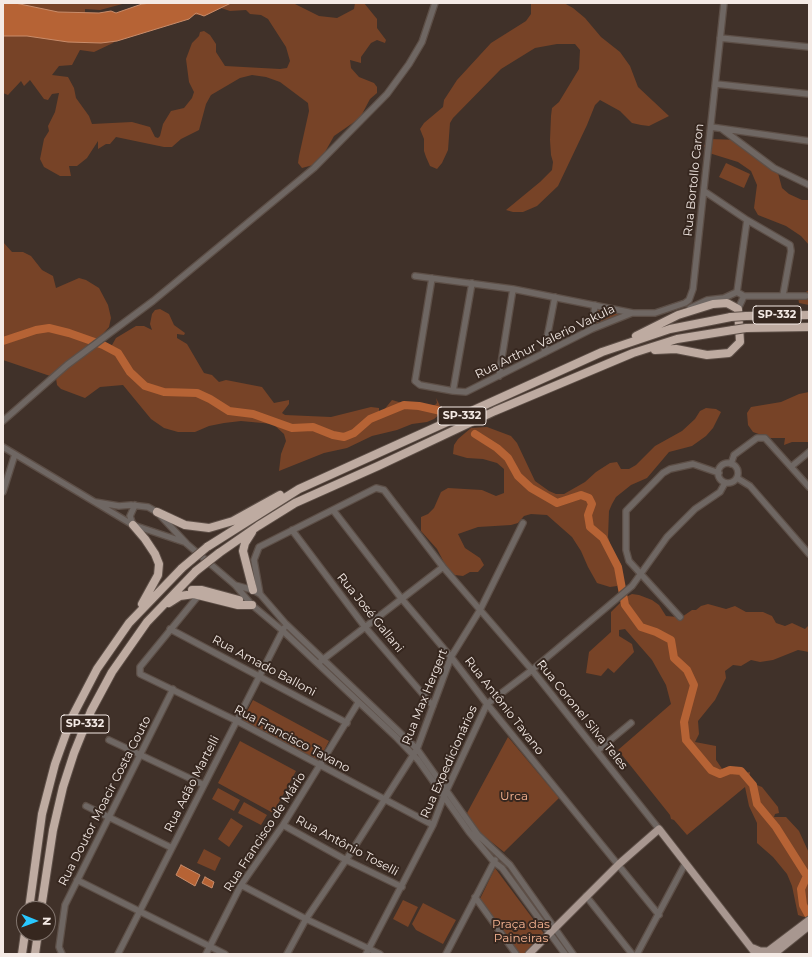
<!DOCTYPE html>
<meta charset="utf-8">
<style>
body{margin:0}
#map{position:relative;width:812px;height:957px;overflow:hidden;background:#403129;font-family:Montserrat,sans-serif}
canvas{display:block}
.frame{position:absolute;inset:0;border:4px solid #f4eae5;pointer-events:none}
.north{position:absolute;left:16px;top:901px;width:40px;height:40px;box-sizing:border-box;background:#36271f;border:1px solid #82756e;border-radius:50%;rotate:91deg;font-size:11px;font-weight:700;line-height:16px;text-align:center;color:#f4eae5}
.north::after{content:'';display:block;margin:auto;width:14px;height:18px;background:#29c8ff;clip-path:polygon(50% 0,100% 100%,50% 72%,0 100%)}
</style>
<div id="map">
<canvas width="812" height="957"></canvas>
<div class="frame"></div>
<div class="north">N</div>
</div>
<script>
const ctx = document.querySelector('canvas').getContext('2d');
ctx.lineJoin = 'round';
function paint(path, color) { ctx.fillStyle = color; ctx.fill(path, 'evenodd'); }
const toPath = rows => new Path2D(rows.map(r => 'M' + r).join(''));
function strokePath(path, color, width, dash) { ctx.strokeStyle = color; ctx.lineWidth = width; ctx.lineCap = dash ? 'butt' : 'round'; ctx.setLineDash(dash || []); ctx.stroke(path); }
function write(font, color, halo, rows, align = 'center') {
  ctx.font = font + ' Montserrat,sans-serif'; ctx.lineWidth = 4; ctx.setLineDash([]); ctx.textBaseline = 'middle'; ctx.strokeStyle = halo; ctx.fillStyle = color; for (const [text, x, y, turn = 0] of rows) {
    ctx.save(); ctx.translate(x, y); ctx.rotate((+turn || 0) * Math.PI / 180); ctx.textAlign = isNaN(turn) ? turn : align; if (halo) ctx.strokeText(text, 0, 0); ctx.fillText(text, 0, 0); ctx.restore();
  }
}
paint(toPath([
 [3,3,126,3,100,10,85,9,85,14,73,17],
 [207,3,293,3,319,16,337,18,354,9,355,3,364,3,377,19,377,28,386,40,385,43,377,40,371,43,361,57,361,63,350,60,351,68,359,77,374,83,377,87,377,93,370,99,360,118,334,136,320,161,317,164,302,168,298,163,299,156,309,111,308,103,280,82,266,77,252,75,240,78,211,95,206,104,199,130,181,139,172,147,164,147,116,137,110,144,106,144,98,149,98,141,87,158,77,166,69,166,71,176,60,176,44,167,40,159,44,139,49,131,48,126,55,112,59,93,52,94,48,100,44,99,30,80,24,86,21,81,8,95,3,93,3,28,122,35,113,43,94,52,80,50,72,65,59,66,52,75,68,77,74,88,76,98,89,116,92,124,132,122,150,127,155,137,158,138,160,136,163,124,171,111,184,108,192,98,194,92,189,82,186,59,192,43,199,36,200,32,204,31,210,35,216,44,216,52,225,66,280,69,287,68,290,61,286,47,268,19,261,15,250,14,246,10,230,11,221,8,207,15,194,15],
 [531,3,564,3,573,8,585,18,601,37,620,52,630,66,638,87,669,116,649,126,641,125,632,123,620,111,600,100,595,105,587,125,558,186,537,206,523,212,513,212,506,210,540,182,552,170,553,162,551,155,550,140,551,116,552,108,559,102,579,69,580,50,575,44,557,44,535,48,501,69,453,118,450,123,448,150,442,163,437,169,430,166,426,157,424,151,424,139,420,129,424,123,443,107,444,100,457,80,491,43,526,21,531,14],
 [708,139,741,140,778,173,782,188,789,194,802,200,809,200,809,245,801,236,786,226,758,215,754,208,757,185,751,171,738,162,709,153,704,146],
 [726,163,750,174,744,188,719,177],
 [3,242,12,252,23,252,31,256,42,270,53,276,56,288,79,278,86,280,99,288,108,305,111,318,109,327,99,338,101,343,112,345,116,338,136,326,144,326,152,330,150,324,152,314,155,310,160,309,169,314,174,325,185,333,184,335,177,334,177,338,187,344,204,373,212,375,219,382,226,380,262,387,274,403,289,400,289,404,282,413,285,415,331,417,371,407,379,408,379,416,392,400,409,405,435,405,437,403,436,398,440,406,440,414,434,419,427,422,412,424,397,430,372,436,347,448,324,453,279,471,281,454,286,441,284,434,273,424,241,421,224,423,209,426,195,432,178,432,164,428,151,419,123,385,100,387,85,398,61,389,57,385,56,378,3,360],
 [809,290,809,305,799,303,798,297],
 [597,307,624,313,594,326],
 [809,392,809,442,792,442,784,445,785,438,770,438,753,432,748,425,747,413,751,407,781,402,799,394],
 [706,408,716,409,721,412,713,428,706,436,692,446,669,452,647,478,631,485,616,497,612,504,609,511,608,537,612,550,621,564,622,573,617,586,610,587,597,583,588,567,581,551,572,537,547,515,531,514,524,516,518,523,511,525,478,527,458,534,465,548,480,558,484,565,478,572,470,572,463,576,455,575,448,570,437,549,421,531,421,517,428,514,434,508,441,492,448,488,482,490,496,496,504,493,504,469,497,463,483,459,467,458,453,454,454,445,458,439,471,428,487,427,511,436,517,443,535,481,549,491,556,494,564,494,585,482,596,472,610,463,617,462,621,469,629,469,636,465,655,446,682,431,695,419,700,411],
 [632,594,639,595,652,600,659,605,666,616,678,617,679,619,692,610,696,610,701,606,708,604,726,609,735,606,746,612,763,612,772,616,776,623,785,626,792,623,805,629,809,625,809,652,798,650,773,660,760,662,751,660,741,666,733,665,725,671,726,678,715,700,698,721,699,734,695,742,716,746,716,760,725,773,740,772,741,774,750,772,749,782,762,787,778,807,779,813,775,814,774,817,786,817,799,831,809,853,809,914,804,917,798,915,792,886,787,874,773,857,757,843,757,823,749,806,745,787,687,835,674,820,671,819,670,815,618,750,671,704,666,685,652,660,625,629,619,630,619,636,632,644,634,652,614,673,608,668,601,676,586,673,589,652,611,632,611,612,626,597],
 [253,700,329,741,318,762,242,721],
 [508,737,559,798,504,852,479,832,467,813],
 [240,741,296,771,273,813,218,783],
 [218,788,240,800,234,811,212,799],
 [244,802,267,815,261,825,238,813],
 [231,818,243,826,229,847,218,839],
 [204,849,221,858,215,871,197,863],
 [495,868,545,935,527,954,518,954,479,901],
 [403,900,418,907,408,927,393,919],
 [423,903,456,920,443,944,416,930,412,924]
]), '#774327');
const water = toPath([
 [3,3,15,3,58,12,99,13,111,11,116,13,142,4,152,3,231,3,204,16,196,13,189,19,117,41,101,43,68,42,27,36,3,36,3,3],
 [181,865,200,875,195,886,176,875,181,865],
 [205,877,214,882,212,888,202,883,205,877]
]);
paint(water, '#b66335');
strokePath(water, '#c98c6a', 1);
strokePath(toPath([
 [3,341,36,330,49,328,69,333,103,345,118,353,130,372,145,386,164,392,197,393,210,399,229,411,253,414,292,428,313,427,333,435,344,437,354,433,370,419,404,405,419,406,441,411],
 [475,434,497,448,508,458,518,476,531,488,557,503,581,495,589,498,592,504,588,515,590,527,603,538,618,567,625,605,641,627,656,632,671,640,674,658,687,670,694,685,684,722,686,740,711,770,720,774,730,770,741,771,753,785,757,804,776,827,807,876,801,889,803,905,809,916]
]), '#b66335', 8);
const minor = toPath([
 [720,38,809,47],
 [716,84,809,94],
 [711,127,809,141],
 [722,129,774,168,809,185],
 [704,191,747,220,790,245,791,251,783,295],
 [415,276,513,289,633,313,655,313,685,303,689,300,693,289,724,3],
 [432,278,415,381,420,385,453,391,466,392,592,329,632,313],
 [737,292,747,220],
 [737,292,744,296,806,296],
 [690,308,707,300,724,298,737,292],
 [738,309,744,296],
 [592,329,595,305],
 [544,353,555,297],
 [499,376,513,289],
 [453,391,472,283],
 [3,421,67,365,153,301,314,168,387,94,409,64,422,42,435,3],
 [3,447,133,525,184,542],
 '718 473a10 10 0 1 1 20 0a10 10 0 1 1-20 0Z',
 [731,464,734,455,757,438,765,438,809,487],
 [792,466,809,452],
 [737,478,750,486,809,554],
 [3,492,15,454],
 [95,502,119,506,131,505,148,507,157,512,187,544,235,585,252,605,283,631,396,737,418,760,469,832,494,862,502,868,565,954],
 [333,510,401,598,451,657,487,704,659,915],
 [133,525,130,516,135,505],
 [292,530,365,627,433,706],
 [235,585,253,590,260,594,286,624,417,749,478,835,510,865,573,954],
 [260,594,254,560,259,547,376,488,384,490,443,567,532,670,659,829],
 [199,595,140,667,140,674,237,721,433,825],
 [680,617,629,561,626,550,626,511,663,473,670,469,693,464,719,473],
 [170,629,347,723],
 [321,661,443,567],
 [109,740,204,785],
 [597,751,631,723],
 [86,806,172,848],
 [283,825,346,860,402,887],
 [77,880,225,954],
 [241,885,306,919,380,954],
 [586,896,632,954],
 [475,897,516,954],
 [62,954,59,947,65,905,173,689],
 [118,954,284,628],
 [206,954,241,885,283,825,358,703],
 [287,954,306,919,346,860,417,749,451,657,480,610,523,523],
 [366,954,433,825,444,796,487,704,532,670,632,586,667,537,695,509,720,492,725,483],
 [446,954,495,860],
 [637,954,685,864]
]);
const major = toPath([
 [753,948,760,951,768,951,809,920],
 [529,954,619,864,659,829,756,954],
 [774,954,809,926]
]);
const highway = toPath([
 [746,316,809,315],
 [746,328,809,327],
 [636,336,678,315,713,304,727,303,738,309,740,342,729,353,707,355,676,349,655,350],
 [157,512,185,525,209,528,233,521,280,495],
 [133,525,145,539,155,554,159,564,158,575,142,604],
 [252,532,245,543,243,551,253,590],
 [207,547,299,489,602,352,670,329,731,317],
 [219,553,258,526,295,503,378,466,495,411,633,353,677,339,733,330],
 [192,590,202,590,239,600],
 [169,603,180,596,194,594,238,605,252,605],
 [29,909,42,814,55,764,72,717,97,669,129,623,182,568],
 [41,909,53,830,63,787,74,753,91,711,112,672,147,622,196,571],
 [22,954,25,933],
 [35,954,38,933]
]);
strokePath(minor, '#5d4f47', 8);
strokePath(major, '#5d4f47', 9);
strokePath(highway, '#5d4f47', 10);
strokePath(minor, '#6f6763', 5.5);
strokePath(major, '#a89790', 7);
strokePath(highway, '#beaba1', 8);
const highwayBridge = toPath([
 [731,317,746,316],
 [733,330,746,328],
 [182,568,207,547],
 [196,571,219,553]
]);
strokePath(highwayBridge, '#5d4f47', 10, []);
strokePath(highwayBridge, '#beaba1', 8);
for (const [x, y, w] of [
 [777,315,48],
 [462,416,48],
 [85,724,48]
]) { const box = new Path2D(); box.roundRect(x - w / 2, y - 9, w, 18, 3); ctx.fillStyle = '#36271f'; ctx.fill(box); strokePath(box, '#f4eae5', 1); }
write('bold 11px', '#f4eae5', null, [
 ["SP-332",777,315],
 ["SP-332",462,416],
 ["SP-332",85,724]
]);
write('12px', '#f4eae5', '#36271f', [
 ["Rua Bortollo Caron",694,180,-84],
 ["Rua Arthur Valerio Vakula",545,342,-26],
 ["Rua José Gallani",370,613,51],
 ["Rua Amado Balloni",264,666,28],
 ["Rua Max Hergert",425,697,-68],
 ["Rua Antônio Tavano",504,706,52],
 ["Rua Coronel Silva Teles",582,715,51],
 ["Rua Francisco Tavano",292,739,28],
 ["Rua Expedicionários",449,762,-66],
 ["Rua Adão Martelli",192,784,-63],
 ["Rua Doutor Moacir Costa Couto",105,801,-63],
 ["Rua Francisco de Mário",265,832,-57],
 ["Rua Antônio Toselli",347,846,28]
]);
write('12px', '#f9b593', '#36271f', [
 ["Urca",514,796],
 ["Praça das",521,924],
 ["Paineiras",521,938]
]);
</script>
